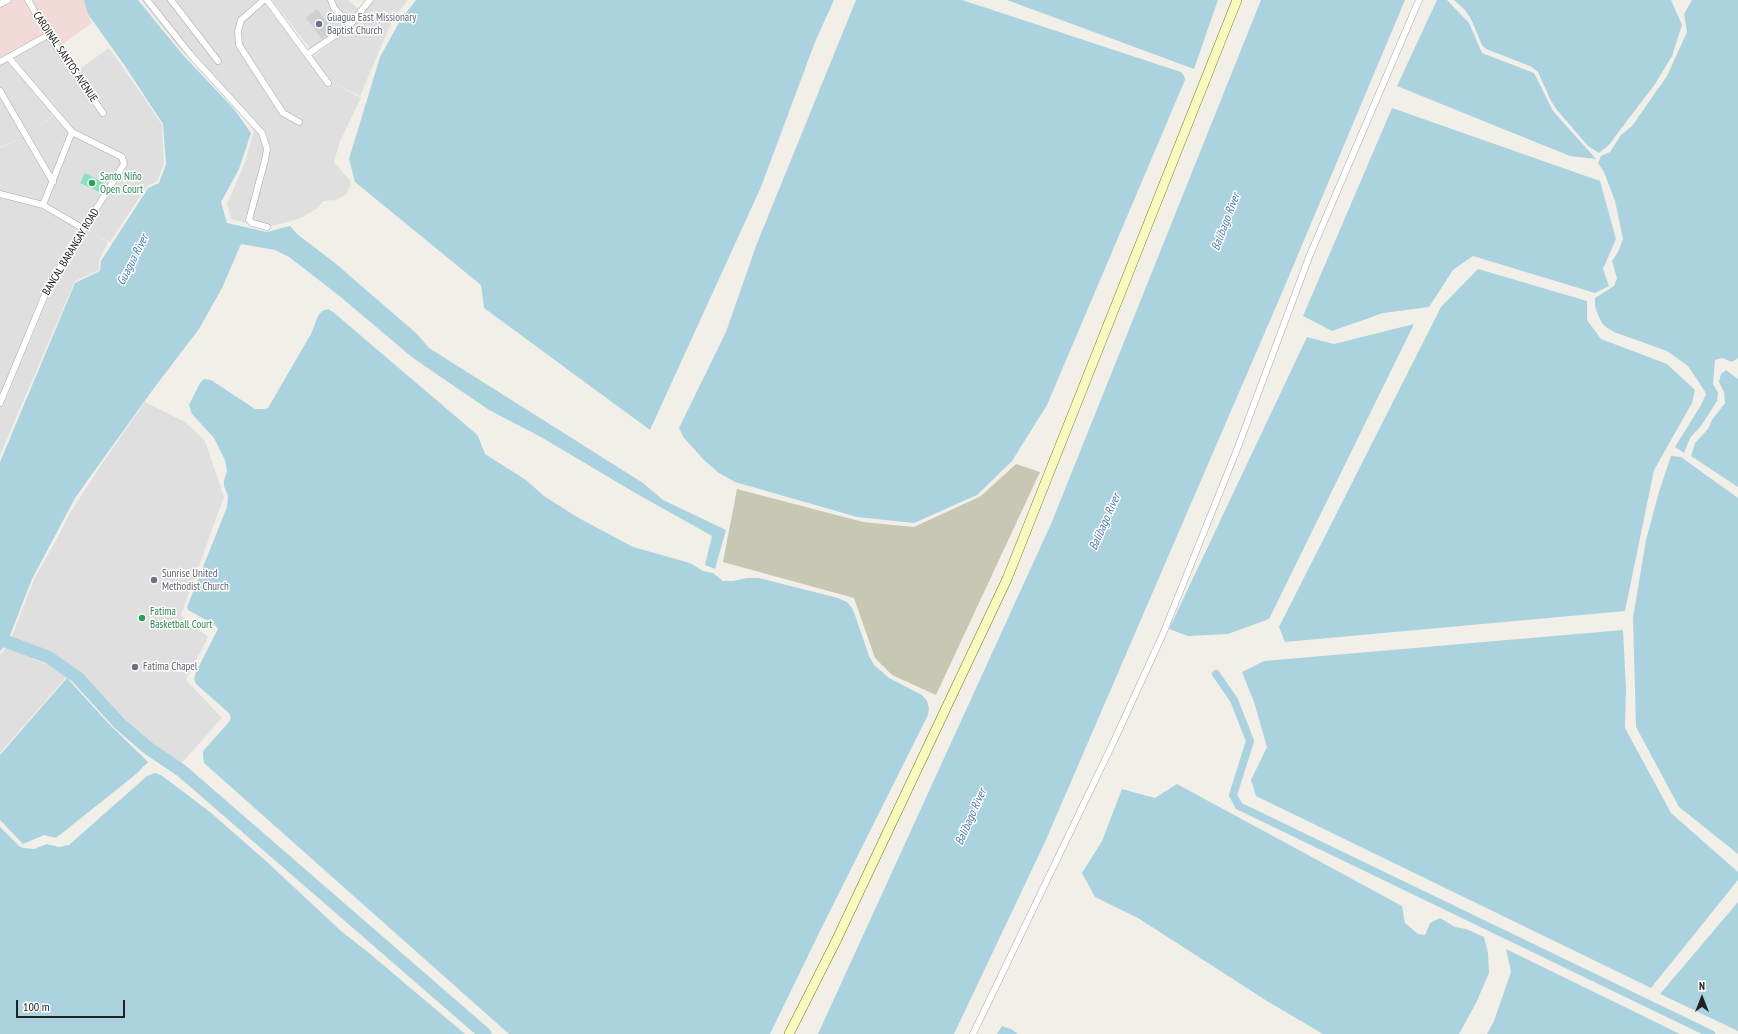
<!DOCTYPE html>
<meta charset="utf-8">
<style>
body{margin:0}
#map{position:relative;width:1738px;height:1034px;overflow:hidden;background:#f2efe9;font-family:"PT Sans Narrow",sans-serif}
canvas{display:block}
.north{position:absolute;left:1682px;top:978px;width:40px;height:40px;-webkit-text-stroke:3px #fff;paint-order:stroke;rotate:0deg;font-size:11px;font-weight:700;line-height:16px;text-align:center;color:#222}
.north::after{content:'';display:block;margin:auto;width:14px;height:18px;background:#222;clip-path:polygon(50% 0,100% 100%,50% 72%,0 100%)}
.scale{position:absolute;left:16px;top:1000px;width:109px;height:18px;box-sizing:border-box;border:2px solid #222;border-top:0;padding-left:5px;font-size:12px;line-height:14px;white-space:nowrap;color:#222;-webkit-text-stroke:3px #fff;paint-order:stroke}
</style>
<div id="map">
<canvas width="1738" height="1034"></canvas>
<div class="north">N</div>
<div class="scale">100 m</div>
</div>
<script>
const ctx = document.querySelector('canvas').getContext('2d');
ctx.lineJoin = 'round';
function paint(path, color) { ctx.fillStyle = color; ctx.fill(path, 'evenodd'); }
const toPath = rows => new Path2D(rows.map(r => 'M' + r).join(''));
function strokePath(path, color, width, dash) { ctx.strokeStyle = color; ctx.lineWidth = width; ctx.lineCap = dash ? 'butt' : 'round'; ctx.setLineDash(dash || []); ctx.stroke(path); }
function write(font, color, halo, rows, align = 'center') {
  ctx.font = font + ' "PT Sans Narrow",sans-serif'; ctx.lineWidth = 3; ctx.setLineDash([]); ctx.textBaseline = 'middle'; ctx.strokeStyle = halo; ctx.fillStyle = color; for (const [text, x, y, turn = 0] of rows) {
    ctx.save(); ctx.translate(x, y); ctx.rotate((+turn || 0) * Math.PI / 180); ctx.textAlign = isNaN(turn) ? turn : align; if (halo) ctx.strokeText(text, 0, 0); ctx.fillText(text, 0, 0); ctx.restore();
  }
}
paint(toPath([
 [141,0,263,0,326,86,332,82,361,98,340,141,334,162,351,182,347,194,336,200,323,201,318,208,301,218,265,228,231,219,227,204,245,162,254,131,235,105,180,49],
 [272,0,348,0,360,10,347,25,312,51],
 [372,0,408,0,393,19,360,96,330,81,312,58,354,25],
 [50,37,73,74,109,48,145,99,162,125,164,164,157,181,147,186,110,242,93,233,108,242,99,260,99,270,75,281,0,455,0,197,38,207,83,228,127,161,73,130,41,94,15,58],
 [11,59,54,114,23,139,55,114,70,132,40,204,0,194,0,148,21,139,0,147,0,64],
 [74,135,123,160,82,226,42,204],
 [145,402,185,422,205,441,224,497,181,615,208,637,186,680,222,718,181,764,133,729,98,696,78,675,49,655,10,641,34,579,59,535,68,516,103,462],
 [6,647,69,674,0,753,0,655]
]), '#e0dfdf');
paint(toPath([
 [0,0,24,0,47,34,0,58],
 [29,0,84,0,92,23,60,46]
]), '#f2dad9');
paint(toPath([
 [317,9,333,30,322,39,306,18]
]), '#d0d0d0');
paint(toPath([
 [1016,464,1040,472,936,695,892,675,875,658,854,598,723,562,737,489,863,522,914,527,981,496]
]), '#c7c7b4');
paint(toPath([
 [85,173,104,183,99,192,80,183]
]), '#88e0be');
paint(toPath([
 [84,0,138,0,183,55,234,109,251,133,239,169,221,202,227,223,267,232,290,226,297,234,335,263,417,334,429,348,643,483,663,500,726,530,715,569,705,565,712,536,637,494,541,437,489,410,413,358,337,294,289,257,275,250,241,244,222,288,199,329,154,388,75,498,32,579,7,643,0,651,0,462,75,283,100,271,101,261,148,188,159,183,166,164,163,124,125,66,88,14],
 [416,0,834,0,815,42,761,187,650,430,484,308,481,285,355,182,349,159,380,57,401,19],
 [856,0,962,0,1181,72,1184,76,1185,80,1047,405,1012,461,977,495,914,523,857,517,735,482,719,473,704,460,684,438,679,428,726,332,756,246],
 [1007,0,1218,0,1194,69],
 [1261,0,1405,0,1281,295,1045,842,954,1034,818,1034,1051,524],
 [1437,0,1447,0,1469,23,1482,53,1534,73,1553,111,1596,159,1570,156,1397,86],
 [1454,0,1671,0,1682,25,1672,56,1655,84,1608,146,1599,153,1588,146,1557,110,1551,101,1538,72,1530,66,1486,49,1482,45,1471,19,1465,10],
 [1692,0,1738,0,1738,358,1732,362,1722,358,1715,360,1713,384,1718,393,1717,401,1701,426,1690,438,1684,453,1675,447,1701,405,1706,394,1704,390,1688,366,1667,351,1614,332,1606,327,1602,323,1598,315,1595,306,1595,298,1614,286,1617,278,1612,261,1618,252,1623,239,1615,201,1604,172,1598,163,1601,156,1610,152,1621,135,1632,126,1667,76,1687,32,1684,14],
 [1392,108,1600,181,1616,239,1603,269,1609,286,1595,293,1473,256,1453,270,1429,307,1383,313,1332,331,1303,316],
 [1478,269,1587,301,1587,320,1601,339,1667,364,1695,390,1692,403,1654,470,1625,611,1285,642,1279,627,1441,307],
 [328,309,333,312,474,432,478,436,485,454,526,480,544,496,577,517,633,547,690,563,703,571,713,573,723,581,733,581,747,578,759,578,838,598,847,602,852,608,855,615,869,656,874,665,889,678,922,695,927,701,929,708,928,715,821,929,770,1034,509,1034,204,763,203,756,203,751,229,722,231,718,229,713,196,684,194,679,196,672,218,629,215,625,188,610,187,607,227,507,228,496,224,486,224,480,227,471,225,460,214,438,192,414,189,405,200,383,204,379,211,380,255,409,264,409,268,408,311,334,318,316,322,311],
 [1414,324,1269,619,1228,634,1188,636,1169,629,1307,337,1334,344],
 [1726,370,1738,379,1738,487,1691,456,1695,443,1708,429,1712,420,1725,403,1724,392,1719,382,1721,374],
 [1671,456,1681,457,1738,498,1738,854,1679,807,1636,727,1633,618,1646,540,1659,492],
 [1623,630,1626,688,1625,728,1671,813,1738,872,1738,880,1651,988,1256,796,1251,780,1267,747,1254,702,1242,672,1264,661],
 [67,678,108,723,148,762,135,775,56,838,44,835,23,844,0,820,0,755],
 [155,773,161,775,210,812,267,862,341,931,369,953,465,1034,0,1034,0,827,19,846,23,848,34,849,47,844,59,847,69,845,147,776],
 [1177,784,1402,906,1405,923,1418,934,1425,935,1430,923,1440,918,1455,927,1466,929,1484,937,1488,953,1489,973,1476,1003,1459,1034,1323,1034,1267,1001,1138,918,1095,897,1082,873,1102,841,1122,789,1155,798],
 [1738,902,1738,1031,1660,994],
 [1506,949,1680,1034,1487,1034,1494,1021,1511,972],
 [1002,1026,1011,1029,1018,1034,997,1034]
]), '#aad3df');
strokePath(toPath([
 [1216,674,1234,700,1250,741,1233,795,1239,806,1711,1034]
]), '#aad3df', 8);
strokePath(toPath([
 [0,639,48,657,77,677,120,724,148,748,182,771,485,1034]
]), '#aad3df', 13);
const street = toPath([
 [28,0,48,35,103,113],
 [147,0,190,54,262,133,267,149,265,160,249,220,252,223,267,227],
 [171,0,218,61],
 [264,0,241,20,238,31,239,45,283,113,299,122],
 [267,0,328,83],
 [331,0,334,8,350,25],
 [0,4,8,0],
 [308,54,350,25,370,0],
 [0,62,48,35],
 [0,91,53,182],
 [0,194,43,205,84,229],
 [43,205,72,132],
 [0,403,49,285,124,164,122,157,72,132,9,58],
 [973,1034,1114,741,1163,634,1238,447,1309,257,1419,0]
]);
const secondary = toPath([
 [789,1034,836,941,1007,579,1237,0]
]);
strokePath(street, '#a9a9a9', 7);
strokePath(secondary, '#707d05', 10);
strokePath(street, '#fff', 6);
strokePath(secondary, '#f7fabf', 9);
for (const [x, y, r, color] of [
 [319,24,4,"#6b7280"],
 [92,183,4,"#2e9e5b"],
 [154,580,4,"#6b7280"],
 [142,618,4,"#2e9e5b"],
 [135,667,4,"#6b7280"]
]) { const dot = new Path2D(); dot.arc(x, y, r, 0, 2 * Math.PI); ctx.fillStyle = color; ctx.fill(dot); strokePath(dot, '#fff', 1.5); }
write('11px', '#5b616d', '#fff', [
 ["Guagua East Missionary",327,18],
 ["Baptist Church",327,31],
 ["Sunrise United",162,574],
 ["Methodist Church",162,587],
 ["Fatima Chapel",143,667]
], 'left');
write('11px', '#222', '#fff', [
 ["CARDINAL SANTOS AVENUE",65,57,56],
 ["BANCAL BARANGAY ROAD",71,252,-59]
]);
write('11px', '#27864d', '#fff', [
 ["Santo Niño",100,177],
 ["Open Court",100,190],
 ["Fatima",150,612],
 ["Basketball Court",150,625]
], 'left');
write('italic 12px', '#4a7aab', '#fff', [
 ["Balibago River",1226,222,-69],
 ["Guagua River",133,260,-63],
 ["Balibago River",1105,522,-66],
 ["Balibago River",971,817,-66]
]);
</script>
